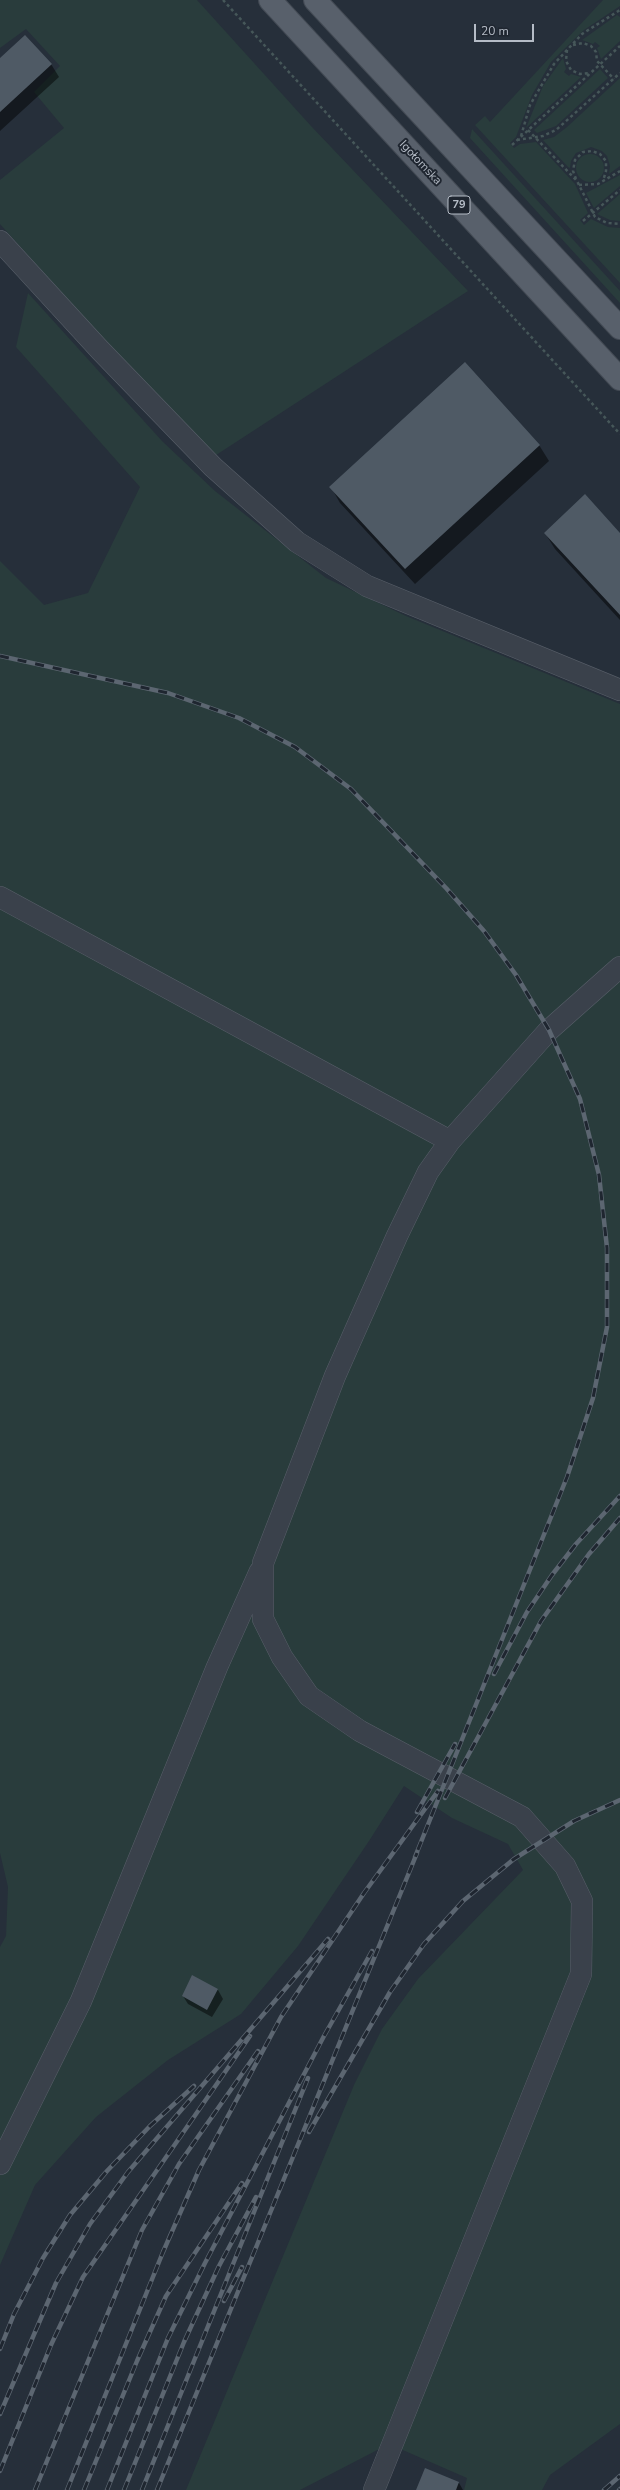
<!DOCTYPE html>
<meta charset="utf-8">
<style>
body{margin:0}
#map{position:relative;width:620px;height:2490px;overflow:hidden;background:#262f3a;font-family:"Nunito Sans",sans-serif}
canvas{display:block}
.scale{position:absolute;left:474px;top:24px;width:60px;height:18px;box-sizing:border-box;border:2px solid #b5bcc6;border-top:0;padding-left:5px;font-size:12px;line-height:14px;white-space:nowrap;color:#b5bcc6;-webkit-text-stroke:3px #1f2630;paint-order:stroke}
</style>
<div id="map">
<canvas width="620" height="2490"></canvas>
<div class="scale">20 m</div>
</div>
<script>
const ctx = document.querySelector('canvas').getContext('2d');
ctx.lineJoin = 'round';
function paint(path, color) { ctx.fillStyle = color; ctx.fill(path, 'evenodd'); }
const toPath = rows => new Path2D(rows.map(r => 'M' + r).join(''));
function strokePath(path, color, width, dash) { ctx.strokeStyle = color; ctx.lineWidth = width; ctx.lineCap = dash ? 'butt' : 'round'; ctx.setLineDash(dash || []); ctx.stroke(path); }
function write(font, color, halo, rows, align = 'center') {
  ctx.font = font + ' "Nunito Sans",sans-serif'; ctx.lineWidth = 4; ctx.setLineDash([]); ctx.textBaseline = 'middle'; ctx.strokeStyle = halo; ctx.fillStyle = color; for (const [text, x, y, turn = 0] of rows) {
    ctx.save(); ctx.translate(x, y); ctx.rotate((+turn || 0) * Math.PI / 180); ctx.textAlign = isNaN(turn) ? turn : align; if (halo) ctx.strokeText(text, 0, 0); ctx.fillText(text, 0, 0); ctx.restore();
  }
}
paint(toPath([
 [0,0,197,0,311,126,468,291,210,459,0,224,0,180,64,128,34,92,60,66,26,29,0,48],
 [603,0,620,0,620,6,584,30,551,62,532,95,516,137,510,143,514,148,520,144,536,142,575,184,588,213,580,220,584,225,591,219,608,227,620,228,620,283,475,125,485,116,490,122],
 [617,15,620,17,620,41,601,59,597,48,600,46,595,42,593,44,582,40],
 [563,58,566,69,564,72,569,76,571,74,581,77,526,128,543,86],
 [600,69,608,78,556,126,537,133,534,130],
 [620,78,620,166,609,174,610,166,607,156,602,151,591,147,576,153,571,161,570,168,568,167,543,140,554,137,567,127],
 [472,129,620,291,620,303,470,138],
 '576 168a14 14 0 1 1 28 0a14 14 0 1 1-28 0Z',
 [620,175,620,186,594,208,586,193],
 [620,194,620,221,610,220,597,214],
 [28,293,162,441,215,491,326,578,406,616,620,704,620,2424,550,2475,542,2490,464,2490,467,2478,389,2444,300,2490,186,2490,354,2085,382,2029,418,1979,523,1870,508,1844,452,1818,404,1786,369,1841,298,1946,241,2014,168,2060,96,2117,35,2185,0,2265,0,1947,6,1936,8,1887,0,1853,0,561,44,605,88,593,140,487,16,347]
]), '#293c3c');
paint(toPath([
 [0,60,51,64,59,77,0,131],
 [539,445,549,461,415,584,340,503,331,487],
 [545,533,620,534,620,620,555,549],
 [193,1977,218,1990,223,1999,212,2017,188,2004,183,1996],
 [459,2483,463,2490,417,2490]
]), '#0007');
paint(toPath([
 [25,35,52,64,0,112,0,58],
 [465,362,540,445,405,569,329,487],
 [585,494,620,533,620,615,544,533],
 [192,1975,218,1989,207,2010,182,1996],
 [425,2468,459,2482,456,2490,416,2490]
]), '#4f5a65');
const minor = toPath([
 [0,241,100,350,213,467,297,542,367,586,620,690],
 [0,897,450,1141],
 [0,2164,81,2001,217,1667,260,1571],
 [374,2490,581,1974,582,1901,565,1866,522,1817,360,1731,309,1696,282,1657,263,1619,263,1563,335,1376,397,1236,428,1172,450,1141,549,1030,620,967]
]);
const major = toPath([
 [270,0,620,379],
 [315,0,620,328]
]);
strokePath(minor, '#585f69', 22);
strokePath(major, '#434a54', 24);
strokePath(toPath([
 [223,0,620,434],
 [573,45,583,43,591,46,596,52,597,61,614,79],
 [567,50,566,61,571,70,580,74,590,73],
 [528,130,577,181,595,217,607,223,620,224],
 [521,136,530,105,554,64,582,34,620,10],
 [517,140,543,136,556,130,620,73],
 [512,145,620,46],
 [576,179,573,171,575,160,583,152,592,151,600,154,606,161,606,171,603,181],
 [579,185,598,184,620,171],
 [583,221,620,190]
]), '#465759', 2.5, [3, 3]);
strokePath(minor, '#3a414b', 21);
strokePath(major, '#58606b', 22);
const rail = toPath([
 [0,656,168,693,239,718,295,747,351,789,446,888,484,931,516,975,549,1030,580,1099,599,1175,607,1248,607,1327,593,1398,567,1477,415,1857],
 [494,1674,527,1612,552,1575,576,1544,620,1496],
 [445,1798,541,1621,589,1554,620,1518],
 [417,1812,455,1744],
 [309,2132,390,1992,424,1944,463,1901,514,1859,574,1821,620,1800],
 [224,2301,242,2267],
 [0,2349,14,2314,43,2258,70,2215,107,2171,150,2126,194,2086],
 [0,2414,56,2283,90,2224,128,2172,328,1939],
 [0,2471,51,2345,83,2277,250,2036],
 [35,2490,142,2230,179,2164,258,2051],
 [67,2490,163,2252,199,2170,281,2017,364,1893,438,1791],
 [84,2490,137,2361,166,2296,242,2183],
 [107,2490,168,2338,205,2263,324,2036,372,1951],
 [124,2490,184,2342,219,2266,256,2197],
 [142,2490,308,2078],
 [157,2490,417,1853],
 [604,2490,620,2476],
 [619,2490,620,2489]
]);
strokePath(rail, '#5c6671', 4.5);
strokePath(rail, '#1f2630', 3, [9]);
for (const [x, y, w] of [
 [459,205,22]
]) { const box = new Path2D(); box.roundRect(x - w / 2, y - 9, w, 18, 3); ctx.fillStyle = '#1f2630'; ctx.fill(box); strokePath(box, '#b5bcc6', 1); }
write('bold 11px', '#b5bcc6', null, [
 ["79",459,205]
]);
write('12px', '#b5bcc6', '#1f2630', [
 ["Igołomska",420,163,47]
]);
</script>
